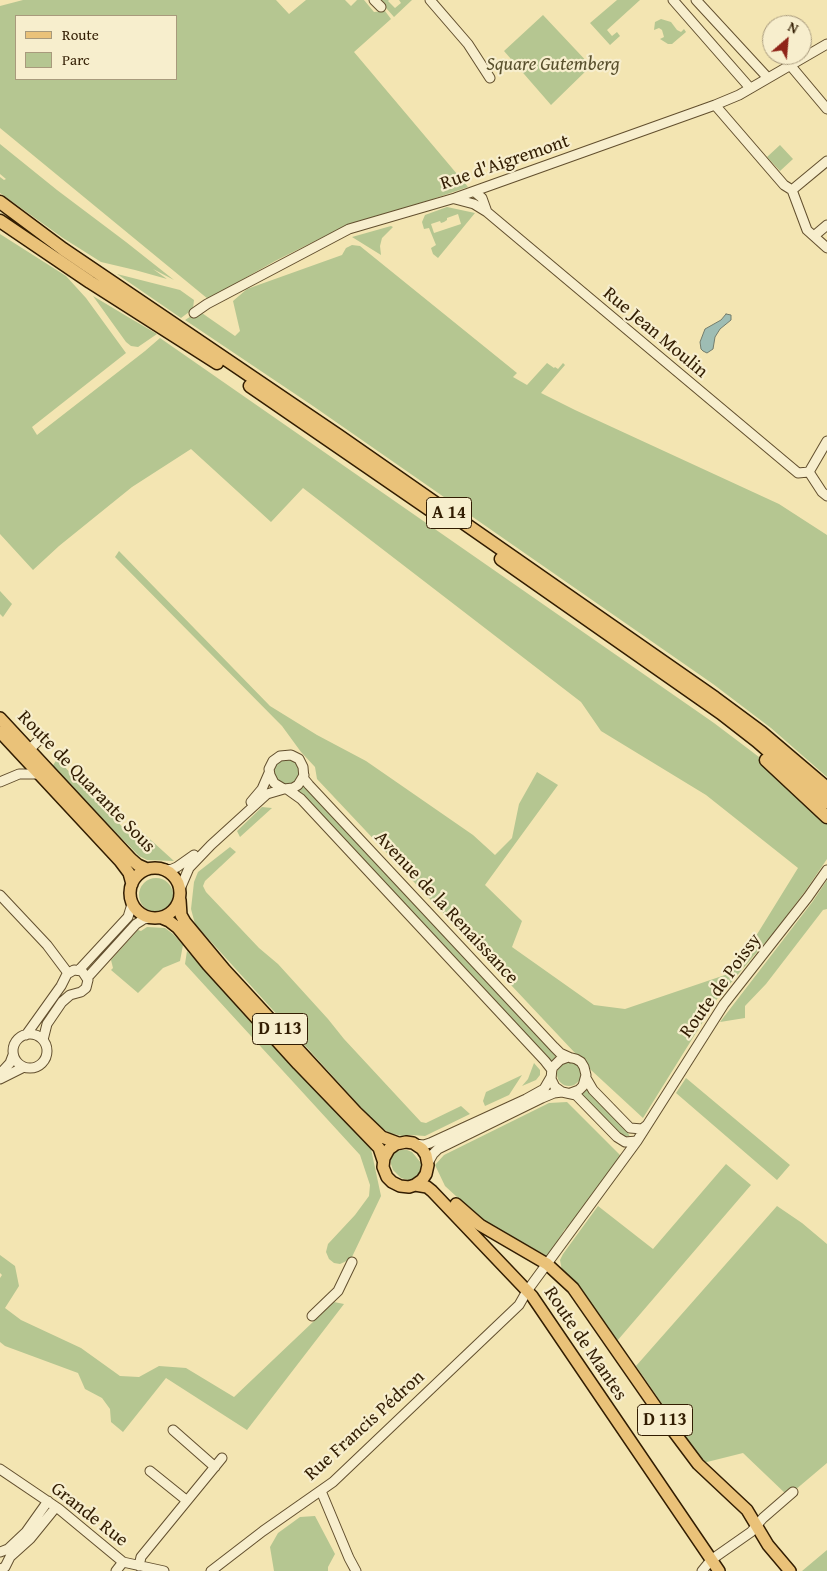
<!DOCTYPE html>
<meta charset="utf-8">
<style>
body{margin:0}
#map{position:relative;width:827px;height:1571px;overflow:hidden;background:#f3e5b2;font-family:"Gentium Book Plus",serif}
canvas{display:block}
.legend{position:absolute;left:15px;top:15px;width:162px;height:65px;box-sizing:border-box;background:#f7eecd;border:1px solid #a89a7c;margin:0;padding:6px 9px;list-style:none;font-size:15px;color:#321d02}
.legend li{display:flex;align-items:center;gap:10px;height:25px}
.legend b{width:25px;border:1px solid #a89a7c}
.north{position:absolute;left:762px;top:15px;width:50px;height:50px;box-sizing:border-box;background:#f7eecd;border:1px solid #a89a7c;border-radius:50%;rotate:27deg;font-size:14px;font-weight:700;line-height:20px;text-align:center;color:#321d02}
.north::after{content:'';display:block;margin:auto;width:18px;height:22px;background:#8f2418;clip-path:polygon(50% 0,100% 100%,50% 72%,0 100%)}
</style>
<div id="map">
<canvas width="827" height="1571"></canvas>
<ul class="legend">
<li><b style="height:6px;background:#eac279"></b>Route</li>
<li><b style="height:14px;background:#b5c691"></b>Parc</li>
</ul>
<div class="north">N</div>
</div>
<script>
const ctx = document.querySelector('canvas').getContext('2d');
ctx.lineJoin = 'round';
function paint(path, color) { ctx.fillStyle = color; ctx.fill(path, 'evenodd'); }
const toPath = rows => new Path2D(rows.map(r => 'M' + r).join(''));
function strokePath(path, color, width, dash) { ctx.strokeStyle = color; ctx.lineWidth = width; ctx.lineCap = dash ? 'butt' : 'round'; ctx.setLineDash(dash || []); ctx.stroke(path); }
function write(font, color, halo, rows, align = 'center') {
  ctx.font = font + ' "Gentium Book Plus",serif'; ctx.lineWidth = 4.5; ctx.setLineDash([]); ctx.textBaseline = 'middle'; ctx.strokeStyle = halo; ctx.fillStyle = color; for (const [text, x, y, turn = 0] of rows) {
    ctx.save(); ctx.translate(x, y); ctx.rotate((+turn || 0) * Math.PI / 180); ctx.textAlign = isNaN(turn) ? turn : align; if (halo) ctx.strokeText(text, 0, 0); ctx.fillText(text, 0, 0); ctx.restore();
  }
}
paint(toPath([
 [23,0,276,0,289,14,306,0,345,0,351,6,357,0,364,0,374,12,385,11,391,19,354,52,468,187,395,212,347,225,275,261,208,299,0,128,0,6],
 [16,16,176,16,176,79,16,79],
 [379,0,389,0,388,1,395,8,401,3,399,0,412,0,394,17],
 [617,0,640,0,607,30,612,36,617,32,620,36,610,45,590,23],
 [543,15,591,66,551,105,504,51],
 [661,19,671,22,677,30,681,32,684,29,686,32,672,44,668,44,660,39,664,37,662,30,659,28,654,30,655,22],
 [0,144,57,190,126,242,174,280,153,269,167,279,135,270,101,262,63,238,0,193,0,177,4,180,6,179,0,174],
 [780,145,793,159,780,171,767,157],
 [447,207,475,213,438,258,433,254,431,248,436,245,429,228,424,229,422,222,425,215],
 [458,214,461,224,434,233,431,224,440,221,441,223,444,222,447,220,447,218],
 [391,226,393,227,382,238,380,246,381,255,352,237],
 [0,234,66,276,86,298,126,353,32,427,37,435,145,351,160,338,714,723,763,760,827,823,827,859,806,890,775,931,717,999,643,1118,591,1070,317,779,315,767,301,752,282,726,115,557,119,551,270,706,317,735,366,761,473,835,495,855,512,838,519,804,537,772,558,785,485,885,522,921,512,947,594,1005,625,1009,728,974,743,957,798,868,706,795,601,731,581,702,303,488,271,522,191,449,132,487,59,546,33,570,0,534],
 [352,245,360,246,517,373,513,377,527,385,547,363,554,368,555,367,558,369,563,363,565,365,541,393,575,410,779,504,827,535,827,777,771,728,713,684,313,406,185,320,199,311,235,336,240,331,233,301,247,289,342,255,346,248],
 [117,274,180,290,194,300,193,309,181,318],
 [93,296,128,317,157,334,138,347,131,346,126,342],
 [0,591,12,604,3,617,0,614],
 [57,759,133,838,142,832,174,861,147,860,139,856,52,767],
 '273 772a13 13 0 1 1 26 0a13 13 0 1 1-26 0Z',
 [304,784,561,1058,554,1064,297,791],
 [262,807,272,808,240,837,237,831],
 [230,847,236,852,205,881,203,886,206,892,259,948,278,964,328,1019,344,1039,421,1122,426,1123,461,1106,470,1114,425,1136,411,1135,402,1136,390,1133,377,1125,195,924,191,909,194,882,198,872],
 '139 895a17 17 0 1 1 34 0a17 17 0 1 1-34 0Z',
 [827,880,827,909,823,910,766,984,745,1006,745,1018,720,1022,813,901],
 [147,927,165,928,173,934,183,945,180,961,163,968,138,993,111,970,113,968,111,960,138,930,141,931],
 [187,951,371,1149,381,1196,351,1259,340,1264,334,1263,329,1259,326,1252,328,1244,355,1215,369,1196,370,1185,360,1155,185,964],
 '557 1074a12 12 0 1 1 24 0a12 12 0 1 1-24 0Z',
 [534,1063,540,1070,540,1075,536,1080,522,1086,528,1079],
 [522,1075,509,1095,485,1106,483,1101,486,1092],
 [686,1078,790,1165,777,1180,676,1093],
 [587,1087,626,1129,630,1137,619,1135,579,1094],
 [567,1102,621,1156,572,1225,565,1229,555,1245,556,1249,549,1257,483,1221,445,1186,435,1165,444,1155,549,1103],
 [401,1150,407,1150,412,1152,421,1163,420,1172,413,1179,408,1180,401,1178,393,1170,391,1164,391,1157,394,1153],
 [726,1164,751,1185,617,1341,580,1290,562,1271,560,1260,563,1254,598,1206,653,1249],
 [777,1206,802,1223,827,1244,827,1463,788,1496,743,1453,703,1463,636,1366],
 [0,1255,15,1266,19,1286,5,1308,21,1320,81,1348,120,1376,139,1377,159,1366,186,1368,234,1397,334,1302,344,1304,247,1430,166,1378,123,1432,111,1422,110,1409,102,1398,85,1389,78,1373,5,1346,0,1342,0,1278,2,1275,0,1273],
 [315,1516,335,1554,328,1567,328,1571,274,1571,270,1547,278,1533,300,1517],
 [827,1550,827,1571,802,1571]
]), '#b5c691');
const water = toPath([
 [726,314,731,315,731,320,720,329,715,337,713,349,707,353,703,351,701,349,700,342,705,329,721,320,726,314]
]);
paint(water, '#9ebdb4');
strokePath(water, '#737d6d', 1);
const minor = toPath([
 [374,0,381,7],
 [430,0,468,44,490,78],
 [673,0,750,88],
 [696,0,768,78],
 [790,65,827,109],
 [715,105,784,185,792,190],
 [792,190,807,230,827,248],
 [792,190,827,161],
 [476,193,482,198,487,212],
 [455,199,474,204,487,212,798,473,809,472],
 [814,236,827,225],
 [194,313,207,304,349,229,455,198,715,105,739,95,827,44],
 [809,472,827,441],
 [809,472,822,492,827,496],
 [29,750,43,736],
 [304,775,298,785,293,788,284,789,274,783,270,775,269,769,273,761,280,756,291,755,299,759,303,767,304,779,309,785,554,1047,560,1053,571,1058],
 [0,782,19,774,40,774],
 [287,789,301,799,545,1061,552,1070],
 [251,802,262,789,269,773],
 [164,869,170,870,177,867,194,855],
 [180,889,189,868,211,845,267,794,284,789],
 [0,895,47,945,68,973],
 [79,970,128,917,132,904],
 [87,978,136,924,144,919,150,918],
 '13 1051a17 17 0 1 1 34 0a17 17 0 1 1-34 0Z',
 [26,1035,61,986,67,974,74,970,82,971,88,980,86,988,81,992,70,995,62,1002,47,1024,43,1040],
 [0,1074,10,1063,13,1055],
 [586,1078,593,1090,630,1128,642,1129,647,1125],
 [0,1079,24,1067],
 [571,1093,579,1090,583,1086,586,1075,584,1067,581,1062,576,1059,568,1057,560,1060,552,1068,551,1079,555,1087,562,1092,576,1095,617,1137,625,1142,637,1141],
 [414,1144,424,1145,430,1143,526,1099,544,1089,551,1077],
 [428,1163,433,1154,438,1149,542,1098,554,1093,562,1092],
 [312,1316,338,1291,352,1262],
 [173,1430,215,1467],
 [0,1469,59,1509,123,1562,164,1571],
 [150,1471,186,1500],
 [321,1491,349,1558,356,1571],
 [0,1552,8,1549,26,1532,48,1501],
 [139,1566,141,1557,222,1458],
 [0,1569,5,1567,10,1557,30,1539,56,1507],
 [116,1571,123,1562],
 [211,1571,263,1531,333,1482,519,1305,527,1291,637,1141,724,1004,808,897,827,870],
 [702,1571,711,1560,751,1532,763,1518,793,1492]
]);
const major = toPath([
 [0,718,131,859,138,865,147,869],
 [0,732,120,861,129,873,132,884],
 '130 893a25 25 0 1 1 50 0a25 25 0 1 1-50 0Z',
 [180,900,181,915,185,922,225,970,356,1112,382,1137,398,1143],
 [162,918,169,921,178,928,208,965,298,1064,379,1148,383,1160],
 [415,1185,422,1180,426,1174,428,1165,426,1155,422,1149,413,1143,406,1142,396,1144,389,1149,384,1158,383,1167,387,1177,392,1182,400,1186,409,1187,415,1185,427,1187,432,1191,532,1296,719,1571],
 [456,1204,480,1225,547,1264,573,1288,662,1416,698,1464,747,1510,768,1545,790,1571]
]);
const highway = toPath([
 [0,202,63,249,339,436,715,698,761,732,827,788],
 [0,221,90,282,217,363],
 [250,386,439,516],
 [501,559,721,713,757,741,827,802],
 [766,760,827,817]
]);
strokePath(minor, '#624f2e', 11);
strokePath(major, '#321d02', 14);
strokePath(highway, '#321d02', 15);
strokePath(minor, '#f7eecd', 9);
strokePath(major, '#eac279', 11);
strokePath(highway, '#eac279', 12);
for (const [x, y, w] of [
 [449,513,45],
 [280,1029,55],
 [665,1420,55]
]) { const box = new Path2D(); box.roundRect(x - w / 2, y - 15.5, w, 31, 4); ctx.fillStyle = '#f7eecd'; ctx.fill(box); strokePath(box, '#321d02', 1); }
write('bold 18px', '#321d02', null, [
 ["A 14",449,513],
 ["D 113",280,1029],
 ["D 113",665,1420]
]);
write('italic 19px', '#59502d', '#f7eecd', [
 ["Square Gutemberg",553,65]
]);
write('19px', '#321d02', '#f7eecd', [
 ["Rue d'Aigremont",505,163,-19],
 ["Rue Jean Moulin",655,333,40],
 ["Route de Quarante Sous",86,782,46],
 ["Avenue de la Renaissance",446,908,47],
 ["Route de Poissy",721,986,-54],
 ["Route de Mantes",585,1344,56],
 ["Rue Francis Pédron",365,1426,-42],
 ["Grande Rue",89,1515,38]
]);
</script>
